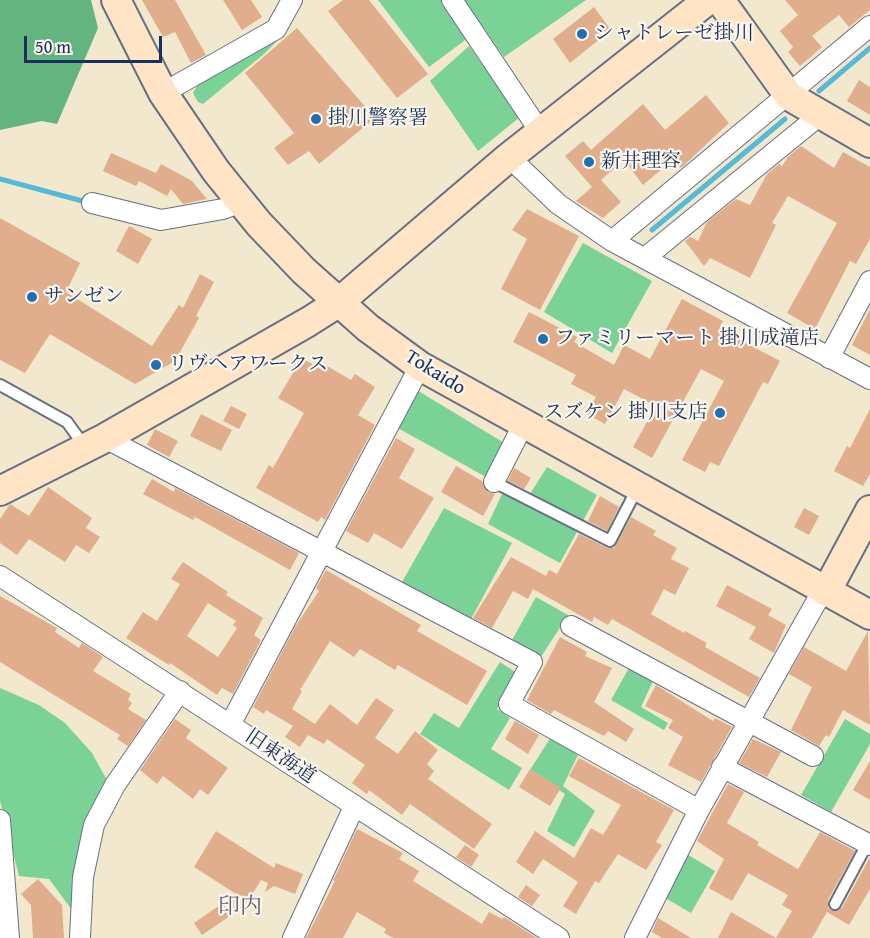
<!DOCTYPE html>
<meta charset="utf-8">
<style>
body{margin:0}
#map{position:relative;width:870px;height:938px;overflow:hidden;background:#f1e8ce;font-family:"Gentium Book Plus",serif}
canvas{display:block}
.scale{position:absolute;left:24px;top:36px;width:138px;height:27px;box-sizing:border-box;border:3px solid #1b2f5e;border-top:0;padding-left:8px;font-size:18px;line-height:21px;white-space:nowrap;color:#1b2f5e;-webkit-text-stroke:4px #fbf7ec;paint-order:stroke}
</style>
<div id="map">
<canvas width="870" height="938"></canvas>
<div class="scale">50 m</div>
</div>
<script>
const ctx = document.querySelector('canvas').getContext('2d');
ctx.lineJoin = 'round';
function paint(path, color) { ctx.fillStyle = color; ctx.fill(path, 'evenodd'); }
const toPath = rows => new Path2D(rows.map(r => 'M' + r).join(''));
function strokePath(path, color, width, dash) { ctx.strokeStyle = color; ctx.lineWidth = width; ctx.lineCap = dash ? 'butt' : 'round'; ctx.setLineDash(dash || []); ctx.stroke(path); }
function write(font, color, halo, rows, align = 'center') {
  ctx.font = font + ' "Gentium Book Plus","Noto Serif JP",serif'; ctx.lineWidth = 4.5; ctx.setLineDash([]); ctx.textBaseline = 'middle'; ctx.strokeStyle = halo; ctx.fillStyle = color; for (const [text, x, y, turn = 0] of rows) {
    ctx.save(); ctx.translate(x, y); ctx.rotate((+turn || 0) * Math.PI / 180); ctx.textAlign = isNaN(turn) ? turn : align; if (halo) ctx.strokeText(text, 0, 0); ctx.fillText(text, 0, 0); ctx.restore();
  }
}
paint(toPath([
 [378,0,445,0,468,38,429,67],
 [464,0,586,0,504,57],
 [281,33,284,34,264,54,203,104,198,102,193,93,197,86],
 [469,46,520,117,478,151,430,81],
 [583,243,652,281,612,353,544,312],
 [415,389,506,444,486,477,396,427],
 [547,467,597,495,560,563,488,524,503,492,525,502],
 [444,508,512,543,470,621,402,582],
 [536,597,568,615,541,657,512,640],
 [500,662,518,674,497,709,510,718,491,749,522,768,509,790,420,734,434,713,459,728],
 [629,668,653,681,641,707,668,723,664,730,611,700],
 [0,688,39,705,65,723,92,753,108,782,81,922,49,879,19,876,0,801],
 [845,719,870,734,870,744,831,812,801,795],
 [551,737,578,755,563,786,595,811,574,847,547,831,565,794,530,770],
 [685,853,715,871,691,913,660,895]
]), '#7bd296');
paint(toPath([
 [0,0,91,0,98,28,57,124,42,121,0,130]
]), '#64b47f');
strokePath(toPath([
 [819,91,870,48],
 [0,179,86,202],
 [652,230,785,119]
]), '#58b8d7', 5);
paint(toPath([
 [142,0,175,0,206,55,191,63,175,32,163,37],
 [223,0,251,0,262,17,242,30],
 [343,0,369,0,428,74,397,98,328,11],
 [785,0,870,0,870,10,849,27,839,15,812,36,822,47,800,66,788,52,793,47,780,31,798,15],
 [594,7,611,30,570,63,553,39],
 [297,28,375,118,319,164,309,151,288,165,274,148,294,133,245,73],
 [859,80,870,87,870,115,847,101],
 [706,95,729,123,681,168,674,159,643,185,624,160,601,180,621,202,603,218,576,201,592,187,565,156,583,141,591,150,643,104,665,130],
 [801,146,834,168,843,152,870,167,870,239,856,264,850,261,815,329,787,313,837,223,788,196,772,223,776,225,750,278,710,258,704,266,685,241,690,237,698,241,707,222,736,199,750,205,767,174,779,164,782,166,788,157],
 [111,153,156,173,161,164,192,181,207,199,183,204,171,189,167,196,139,181,136,186,103,171],
 [527,209,579,236,540,310,501,289,527,239,512,230],
 [0,218,80,263,66,292,152,346,179,305,183,308,200,274,214,282,196,316,199,318,175,361,135,384,50,334,25,373,0,360],
 [129,226,152,239,138,264,116,251],
 [682,299,723,321,719,329,780,361,768,384,763,382,719,466,710,462,705,472,682,460,724,381,701,369,652,458,633,447,656,406,624,389,605,424,587,414,596,397,571,384,576,375,513,342,529,312,577,337,574,342,614,365,624,345,650,359],
 [870,309,870,355,852,345],
 [302,358,324,371,327,366,351,380,355,374,375,387,358,415,375,425,325,520,321,517,318,522,256,488,269,465,273,468,304,413,278,398],
 [231,406,247,414,239,429,223,421],
 [870,409,870,474,863,486,834,471,847,446,850,448],
 [201,414,232,430,221,451,190,436],
 [155,429,178,441,169,457,147,445],
 [396,438,415,449,399,478,434,498,402,549,374,533,368,543,346,531],
 [456,466,482,481,488,492,495,494,483,516,441,492],
 [514,468,531,478,524,489,508,481],
 [152,479,174,492,175,488,299,553,290,570,195,517,193,520,143,494],
 [48,487,92,518,86,528,100,537,89,553,76,545,65,562,29,539,17,555,0,543,0,519,10,504,29,516],
 [600,496,619,507,607,531,588,521],
 [804,508,819,516,809,535,794,527],
 [631,517,656,531,653,535,677,548,671,559,689,568,675,595,664,589,651,614,684,633,685,631,707,643,705,647,760,678,749,697,612,619,608,625,594,617,592,622,533,589,528,599,513,591,492,628,473,618,511,557,546,576,549,570,557,574,579,534,607,548,614,548],
 [183,562,228,592,226,595,263,618,254,635,261,640,233,694,222,688,217,695,170,663,169,665,126,638,143,612,157,621,180,584,171,579],
 [208,603,236,621,233,625,237,628,218,657,187,636],
 [326,570,421,625,417,631,487,671,467,705,398,665,395,670,360,649,354,657,330,641,300,690,302,691,292,709,315,724,330,704,357,725,376,698,394,710,375,738,398,754,415,731,438,750,427,764,434,771,428,779,492,824,474,849,410,804,402,815,369,790,367,794,352,783,365,765,327,739,324,744,308,735,300,747,285,737,293,726,266,710,264,714,253,707,295,627,319,591,316,588],
 [727,585,772,609,768,615,786,625,774,653,749,639,756,627,716,606],
 [0,596,57,628,55,632,79,648,82,643,103,657,93,671,131,694,128,700,132,703,128,709,146,720,128,746,117,739,120,735,0,662],
 [868,631,870,725,843,710,829,737,826,735,819,746,791,730,812,687,789,674,804,647,846,671],
 [560,637,587,652,585,656,612,668,594,702,634,729,626,742,608,731,604,736,554,710,551,714,527,700],
 [656,685,713,721,715,718,732,727,701,782,668,765,683,737,668,728,673,720,645,706],
 [175,719,191,730,186,738,228,768,208,795,200,789,193,799,163,776,157,784,140,770],
 [515,721,539,735,528,754,505,739],
 [753,739,781,752,767,777,739,763],
 [579,758,674,810,656,842,662,845,646,870,618,854,599,883,595,881,576,914,563,906,578,882,543,859,533,874,516,862,535,831,574,858,591,828,603,835,621,805,569,776],
 [870,761,870,800,853,790],
 [530,769,561,788,550,806,519,787],
 [728,784,744,792,727,823,759,842,757,845,798,869,820,832,855,851,828,900,828,907,832,911,842,908,870,857,870,889,849,925,827,912,812,938,776,938,792,911,782,905,788,895,748,873,732,901,709,888,724,859,697,841],
 [357,829,403,853,399,859,419,871,413,881,482,924,489,912,502,919,504,917,537,938,393,938,384,933,386,929,357,912,343,938,306,938,335,881,333,881],
 [216,831,274,868,276,863,303,874,295,894,274,886,265,892,268,883,261,880,246,905,202,935,194,923,236,894,194,867],
 [465,845,479,855,471,867,456,857],
 [38,879,62,905,64,938,33,938,31,905,21,894],
 [526,885,540,895,532,906,518,897],
 [731,912,776,938,718,938],
 [658,918,691,938,662,938,652,932]
]), '#e0ae8d');
const lane = toPath([
 [0,385,67,422,85,447],
 [494,482,610,541,637,489],
 [835,904,867,844]
]);
const street = toPath([
 [452,0,541,133],
 [163,93,276,29,292,0],
 [509,157,558,204,612,241,870,379],
 [92,203,161,220,223,209,241,202],
 [612,241,870,26],
 [646,257,820,115],
 [829,358,870,281],
 [105,438,532,662,509,704,699,810],
 [494,482,523,425],
 [0,576,559,938],
 [571,626,813,756],
 [231,723,420,366],
 [722,767,870,845],
 [0,820,9,938],
 [80,938,83,877,94,825,115,785,180,691],
 [293,938,354,807],
 [635,938,699,810,823,590]
]);
const secondary = toPath([
 [116,0,163,93,216,171,259,224,304,271,368,328,420,366,870,615],
 [720,0,789,96,870,143],
 [0,491,105,438,308,322,338,303,509,157,708,0],
 [826,592,870,510]
]);
strokePath(lane, '#667085', 14);
strokePath(street, '#667085', 22);
strokePath(secondary, '#667085', 32);
strokePath(lane, '#fff', 10);
strokePath(street, '#fff', 20);
strokePath(secondary, '#ffe4c6', 28);
for (const [x, y, r, color] of [
 [582,34,6,"#1f6fb2"],
 [316,119,6,"#1f6fb2"],
 [589,162,6,"#1f6fb2"],
 [32,297,6,"#1f6fb2"],
 [543,339,6,"#1f6fb2"],
 [156,365,6,"#1f6fb2"],
 [720,413,6,"#1f6fb2"]
]) { const dot = new Path2D(); dot.arc(x, y, r, 0, 2 * Math.PI); ctx.fillStyle = color; ctx.fill(dot); strokePath(dot, '#fbf7ec', 2); }
write('20px', '#1b2f5e', '#fbf7ec', [
 ["シャトレーゼ掛川",594,34],
 ["掛川警察署",328,119],
 ["新井理容",601,162],
 ["サンゼン",44,297],
 ["ファミリーマート 掛川成滝店",555,339],
 ["リヴヘアワークス",168,365],
 ["スズケン 掛川支店",708,413,"right"]
], 'left');
write('20px', '#1b2f5e', '#fbf7ec', [
 ["Tokaido",435,373,32],
 ["旧東海道",280,757,34]
]);
write('22px', '#605b6e', '#fbf7ec', [
 ["印内",240,907]
]);
</script>
